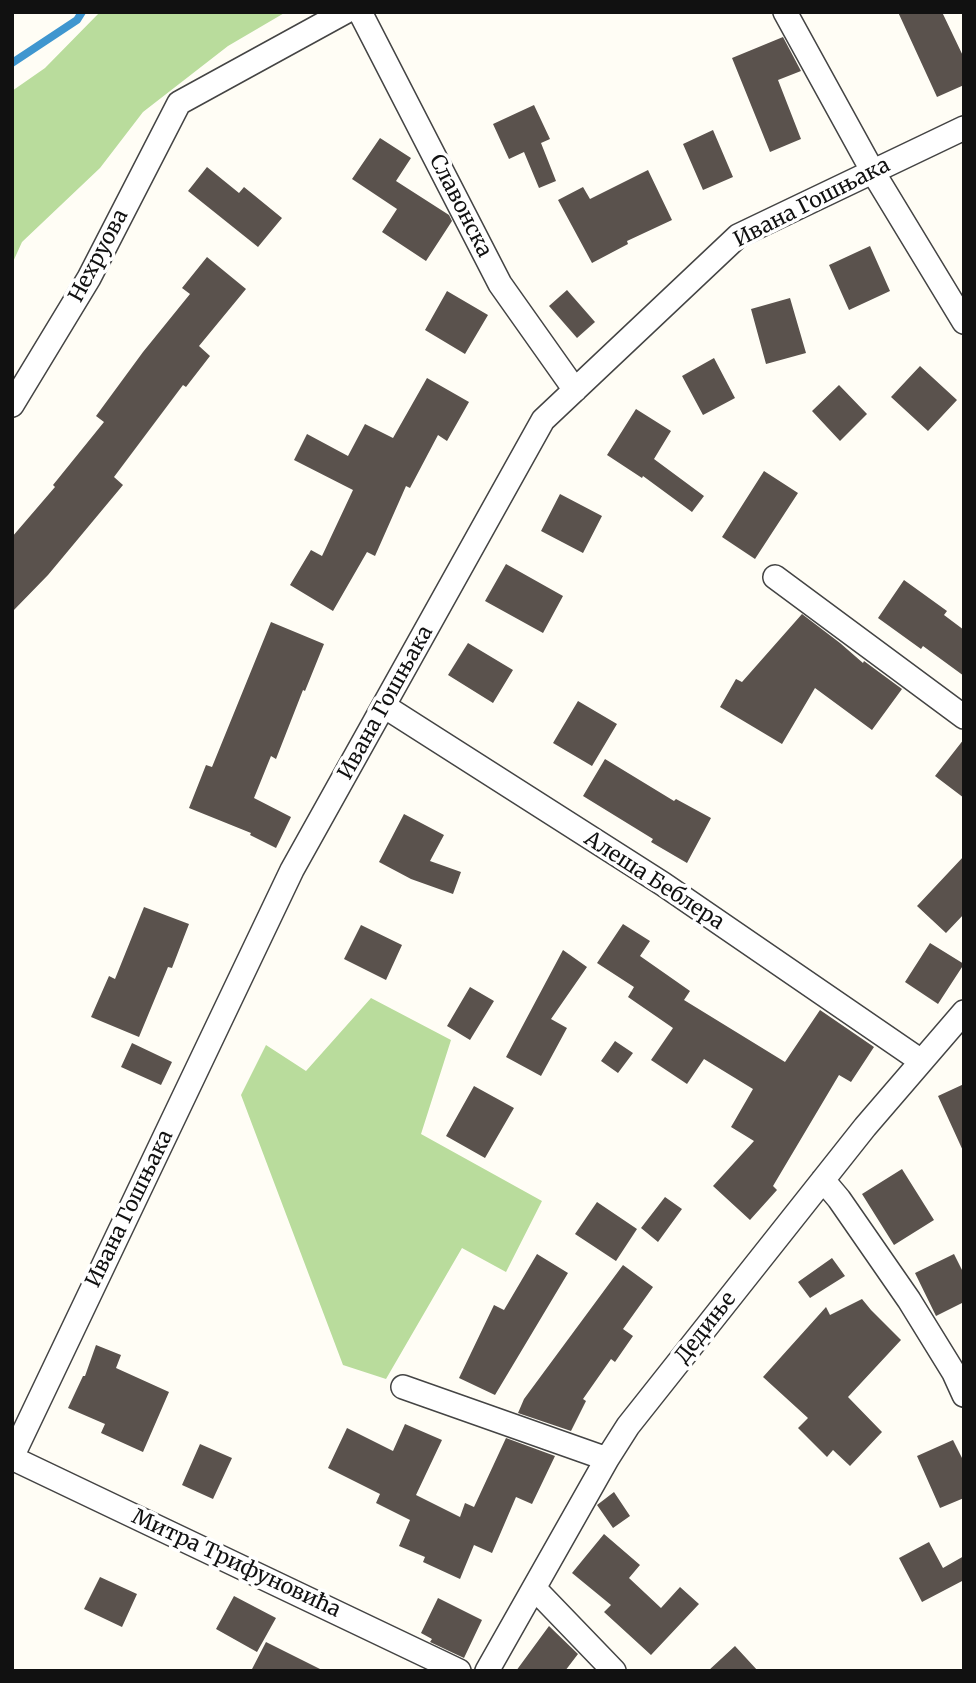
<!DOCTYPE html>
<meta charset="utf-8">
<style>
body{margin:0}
#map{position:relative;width:976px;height:1683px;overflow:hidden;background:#fffdf5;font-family:Merriweather,serif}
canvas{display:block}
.frame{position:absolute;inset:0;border:14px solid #111;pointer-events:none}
</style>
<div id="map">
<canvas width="976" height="1683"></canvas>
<div class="frame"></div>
</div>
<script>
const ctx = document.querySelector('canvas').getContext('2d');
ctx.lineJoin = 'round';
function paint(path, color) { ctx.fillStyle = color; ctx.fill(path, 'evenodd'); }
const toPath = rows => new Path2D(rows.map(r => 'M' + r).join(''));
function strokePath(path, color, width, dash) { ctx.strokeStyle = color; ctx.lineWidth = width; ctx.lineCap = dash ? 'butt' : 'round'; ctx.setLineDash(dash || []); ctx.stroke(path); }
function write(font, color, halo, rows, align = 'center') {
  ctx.font = font + ' Merriweather,serif'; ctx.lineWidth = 7; ctx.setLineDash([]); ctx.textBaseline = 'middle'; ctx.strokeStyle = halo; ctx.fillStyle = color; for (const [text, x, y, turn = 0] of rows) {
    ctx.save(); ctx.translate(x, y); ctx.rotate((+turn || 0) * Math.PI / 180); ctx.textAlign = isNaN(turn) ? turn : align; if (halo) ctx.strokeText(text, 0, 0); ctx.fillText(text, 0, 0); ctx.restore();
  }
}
paint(toPath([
 [100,12,286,12,228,46,143,112,100,168,22,242,12,264,12,91,45,68],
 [371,998,451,1040,421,1134,542,1201,506,1272,462,1248,386,1379,343,1365,241,1095,266,1045,306,1071]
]), '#b9dc9c');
strokePath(toPath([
 [12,63,77,20,82,12]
]), '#3f96cf', 8);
paint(toPath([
 [898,12,942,12,964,58,964,85,937,97],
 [783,37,801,71,778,80,801,139,770,152,732,58],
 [534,105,550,139,541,143,556,181,539,188,524,152,509,159,493,124],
 [713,130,733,177,703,190,683,144],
 [380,138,411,158,396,181,449,215,452,221,426,261,382,232,397,209,352,179],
 [207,167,239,193,244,187,282,218,258,247,188,191],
 [648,170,672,220,627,241,628,244,592,263,558,200,583,187,590,199],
 [870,246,890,291,849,310,829,265],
 [207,257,246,289,199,346,210,356,186,387,183,385,114,477,123,485,48,575,12,612,12,537,55,487,53,485,104,422,96,416,143,352,190,294,182,288],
 [567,290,595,322,577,338,549,306],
 [447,291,488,315,465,354,425,330],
 [790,298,806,353,766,364,751,309],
 [714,358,735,398,703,415,682,376],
 [920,366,957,400,928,431,891,397],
 [427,378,469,402,447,441,438,435,410,488,406,486,375,556,367,552,333,611,290,585,311,550,322,556,353,490,294,460,307,434,348,456,365,424,393,438],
 [839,385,867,414,840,441,812,411],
 [636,409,671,431,654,459,704,496,692,512,643,476,642,478,607,455],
 [764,471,798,493,755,559,722,537],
 [560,494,602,516,583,553,541,531],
 [506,564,563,596,543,633,485,601],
 [904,580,947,611,944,615,964,630,964,676,923,646,921,649,878,618],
 [802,614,840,643,863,663,864,661,902,689,872,730,815,688,782,744,720,707,736,679,742,682],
 [271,622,324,644,305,691,303,690,276,759,271,756,254,798,291,817,276,848,250,835,251,833,189,808,206,765,212,767],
 [468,643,513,670,493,703,448,675],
 [578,701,617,724,592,766,553,743],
 [964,739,964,798,935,776],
 [605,759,674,801,676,799,711,818,687,863,651,842,653,839,583,796],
 [404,814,444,835,430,861,461,872,453,894,411,879,379,862],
 [964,856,964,914,946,933,917,906],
 [144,907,189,924,172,968,168,967,139,1037,91,1017,109,976,115,979],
 [623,924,650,941,640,956,690,991,684,1000,785,1062,820,1010,874,1047,851,1082,839,1075,773,1186,777,1190,750,1220,713,1186,754,1141,731,1127,753,1089,704,1059,687,1084,651,1060,673,1028,628,997,634,987,597,963],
 [361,925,402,945,386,980,344,959],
 [930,943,964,964,938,1004,905,982],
 [563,950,587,967,551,1019,567,1028,541,1076,506,1057],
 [470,987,494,1001,470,1040,447,1026],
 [615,1041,633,1053,618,1073,601,1061],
 [132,1043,172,1062,161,1085,121,1067],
 [964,1084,964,1153,938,1096],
 [474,1086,514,1108,485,1158,446,1136],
 [902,1169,934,1220,894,1245,862,1194],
 [665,1197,682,1209,658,1242,641,1228],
 [597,1202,637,1229,616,1261,575,1234],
 [537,1254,568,1273,495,1395,459,1378,494,1305,504,1310],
 [954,1254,964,1274,964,1302,936,1316,915,1273],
 [832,1258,845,1276,810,1298,798,1282],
 [623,1265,653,1287,623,1329,633,1336,615,1362,611,1359,583,1399,586,1401,571,1431,518,1413,524,1399],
 [862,1299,871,1310,901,1340,848,1397,882,1432,850,1466,833,1450,827,1457,798,1428,808,1418,763,1377,826,1307,830,1315],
 [96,1345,121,1355,116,1368,169,1392,143,1452,101,1433,105,1424,68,1408,83,1376,85,1376],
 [405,1424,442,1440,416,1495,460,1517,465,1503,474,1507,506,1438,555,1456,532,1504,516,1497,492,1553,474,1545,460,1579,423,1562,425,1557,399,1546,410,1520,376,1503,380,1494,328,1468,347,1428,393,1451],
 [953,1440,964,1462,964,1498,940,1508,917,1456],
 [200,1444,232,1458,213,1499,182,1485],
 [614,1492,630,1516,613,1528,597,1505],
 [604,1534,640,1565,629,1578,661,1608,680,1587,699,1604,651,1655,604,1612,611,1605,572,1573],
 [929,1542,943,1568,964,1556,964,1580,922,1602,899,1558],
 [100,1577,137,1594,122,1627,84,1609],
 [234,1596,276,1618,257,1652,216,1629],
 [438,1598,482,1620,464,1658,430,1642,432,1639,421,1633],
 [549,1626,578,1654,565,1671,516,1671],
 [266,1642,324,1671,251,1671],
 [735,1646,758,1671,708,1671]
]), '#5a524d');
const minor = toPath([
 [360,12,500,284,575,390],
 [785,12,873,172,964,322],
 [12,405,89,278,179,103,345,12],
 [775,577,964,717],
 [384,706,663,884,921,1061],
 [823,1180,839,1199,909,1300,954,1373,964,1395],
 [403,1387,607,1459],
 [12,1457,292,870,543,420,738,236,964,128],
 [12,1458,459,1671],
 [535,1589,614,1671],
 [487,1671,607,1459,628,1426,865,1127,964,1012]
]);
strokePath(minor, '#444', 26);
strokePath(minor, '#fff', 23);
write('21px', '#111', '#fff', [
 ["Ивана Гошњака",812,203,-27],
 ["Славонска",460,206,63],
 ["Нехруова",99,256,-62],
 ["Ивана Гошњака",386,703,-61],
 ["Алеша Беблера",654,881,33],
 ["Ивана Гошњака",130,1209,-64],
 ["Дедиње",706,1328,-52],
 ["Митра Трифуновића",236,1564,25]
]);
</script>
